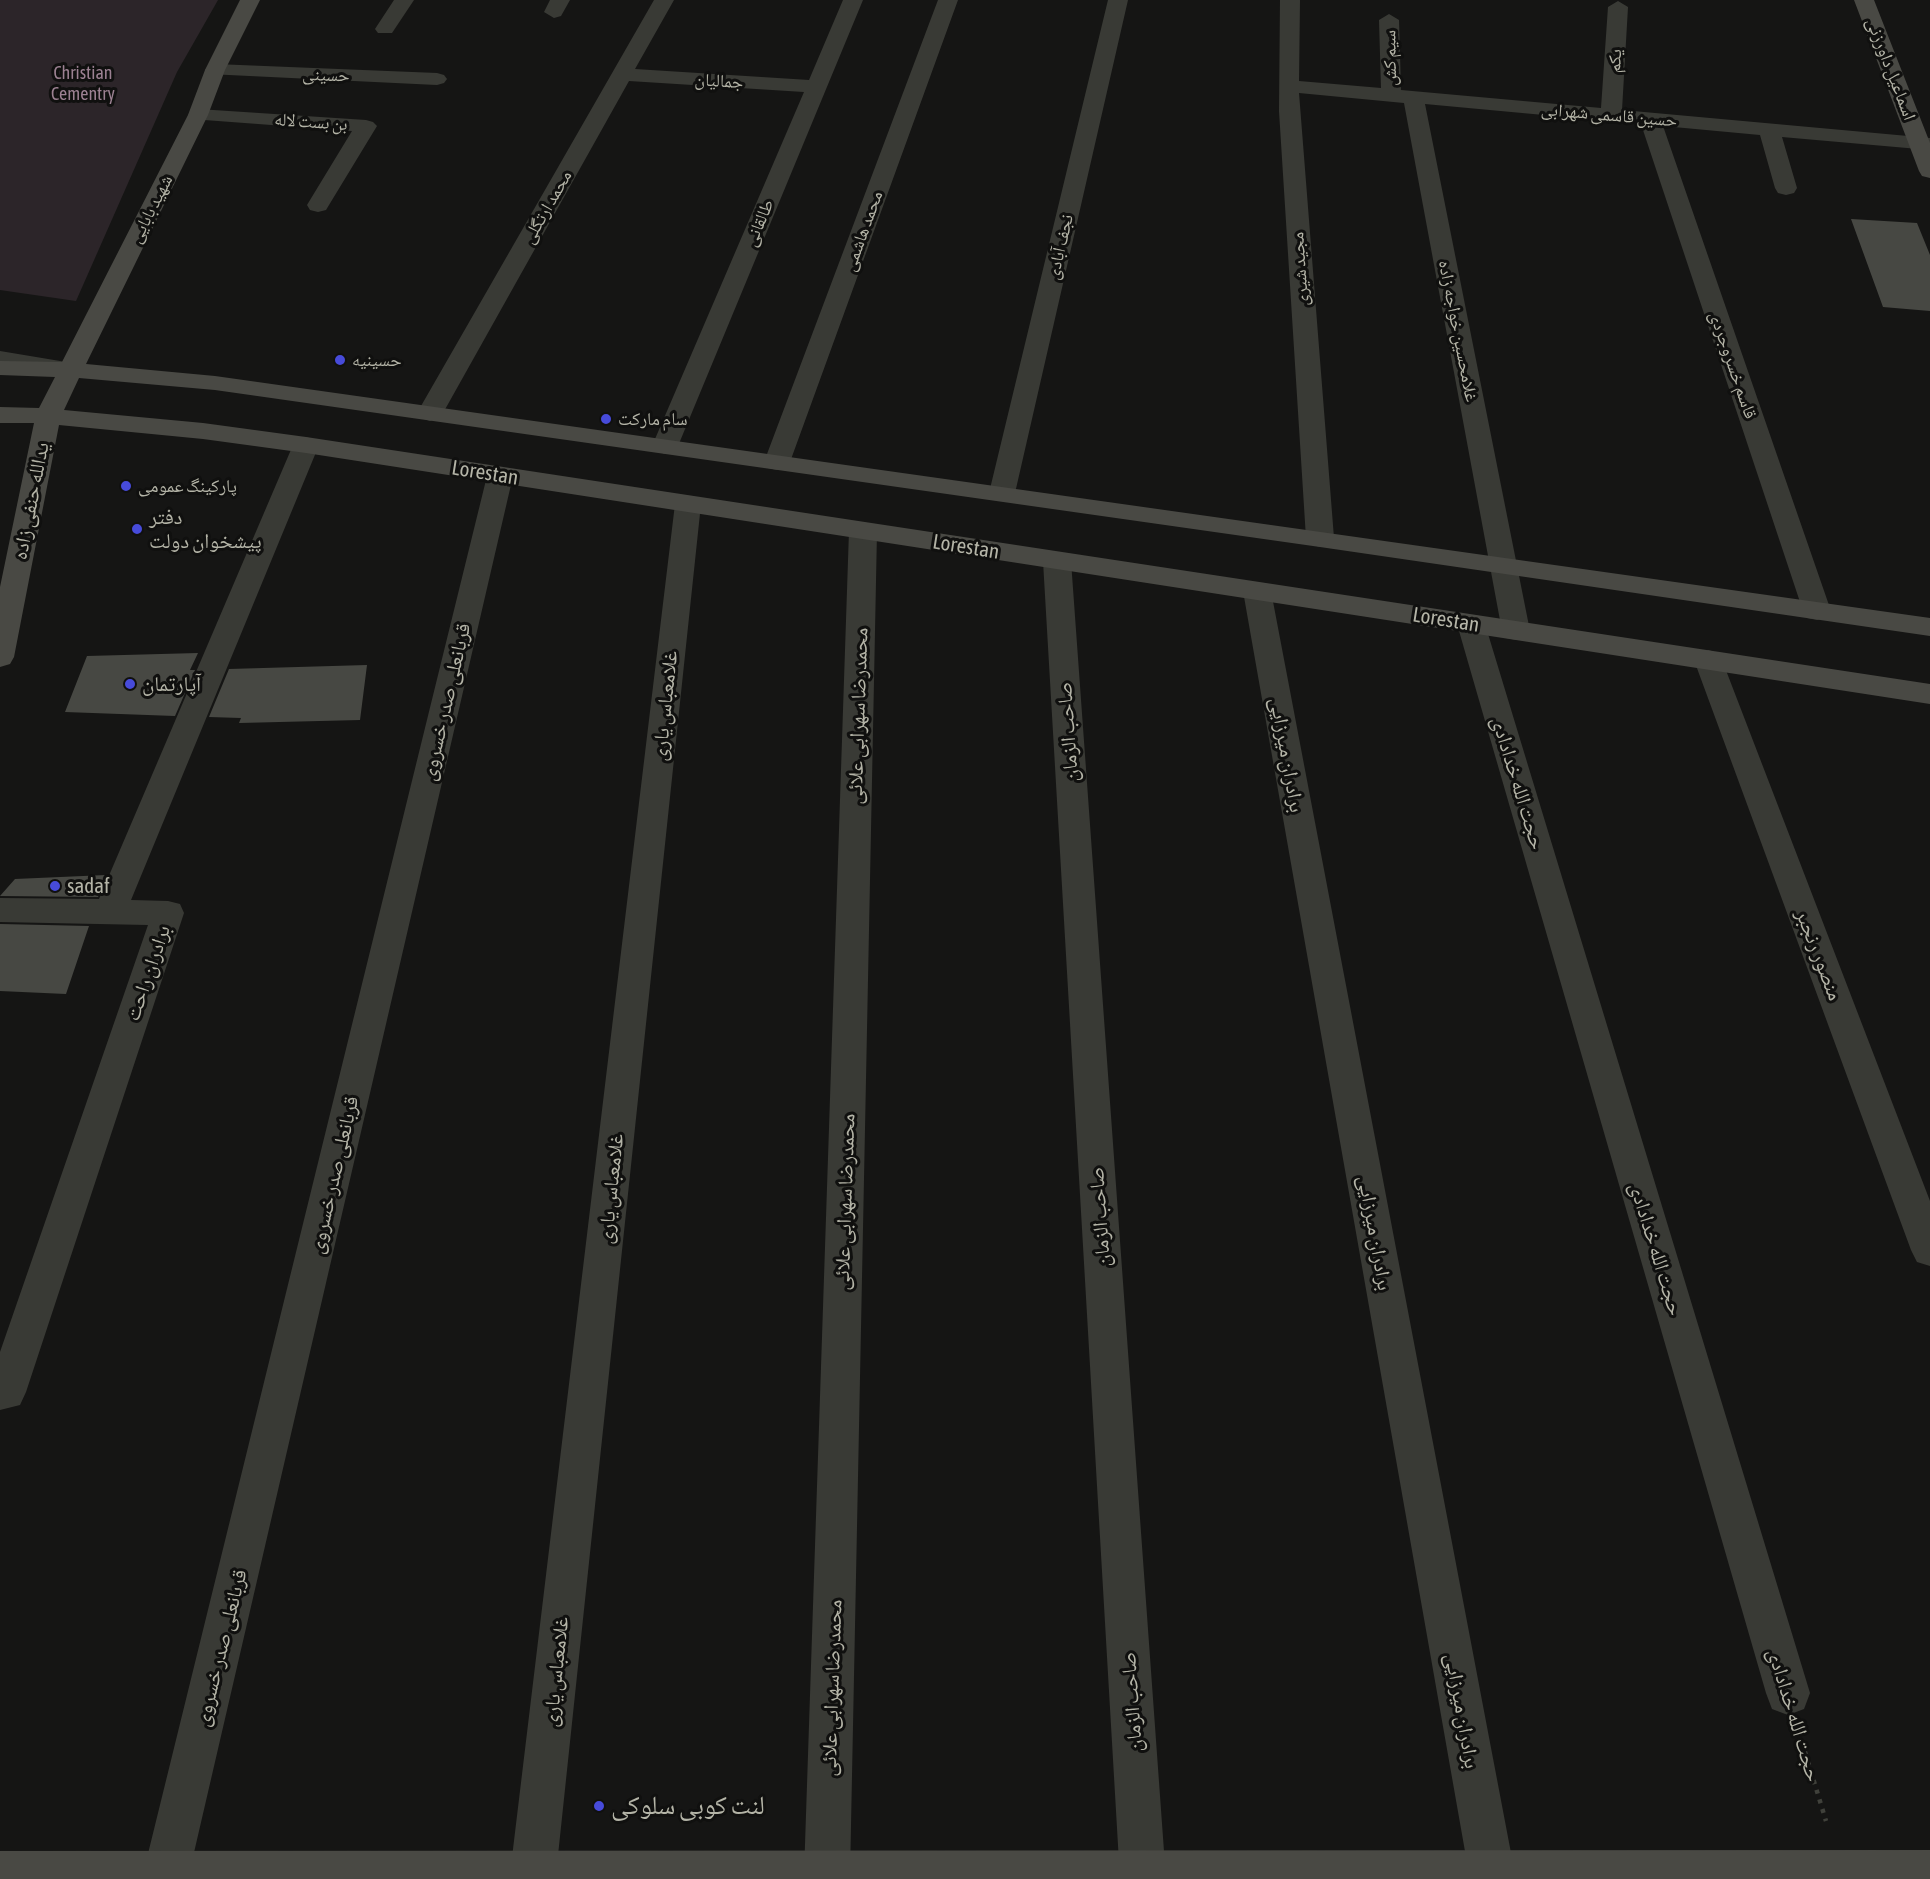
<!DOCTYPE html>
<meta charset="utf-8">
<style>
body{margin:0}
canvas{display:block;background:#151514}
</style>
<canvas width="1930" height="1879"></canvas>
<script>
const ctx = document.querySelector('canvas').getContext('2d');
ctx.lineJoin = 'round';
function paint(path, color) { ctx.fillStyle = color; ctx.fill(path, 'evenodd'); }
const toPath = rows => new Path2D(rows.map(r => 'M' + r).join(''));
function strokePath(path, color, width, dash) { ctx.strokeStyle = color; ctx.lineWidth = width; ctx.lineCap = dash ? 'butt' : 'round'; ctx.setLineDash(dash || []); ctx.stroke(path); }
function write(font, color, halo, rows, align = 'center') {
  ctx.font = font + ' "Asap Condensed","Noto Naskh Arabic",sans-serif'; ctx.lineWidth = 6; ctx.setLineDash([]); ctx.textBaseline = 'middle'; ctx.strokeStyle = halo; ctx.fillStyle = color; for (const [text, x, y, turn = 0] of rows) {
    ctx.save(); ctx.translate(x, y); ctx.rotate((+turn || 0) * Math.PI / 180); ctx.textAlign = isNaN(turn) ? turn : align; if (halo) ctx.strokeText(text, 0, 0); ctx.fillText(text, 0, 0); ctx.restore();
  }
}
paint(toPath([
 [0,0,218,0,177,72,76,301,0,290]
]), '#2c2529');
paint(toPath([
 [1851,219,1917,223,1930,255,1930,311,1883,307],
 [198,653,190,670,195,670,175,716,65,712,87,656],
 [367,665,360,720,239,723,241,718,209,717,229,669],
 [106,875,98,897,0,896,15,879],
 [0,924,89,926,66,994,0,991]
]), '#474843');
strokePath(toPath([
 [1802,1742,1826,1821]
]), '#40413b', 4.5, [4, 6]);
paint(toPath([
 [394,0,414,0,392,33,378,33,375,29,394,0],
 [550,0,570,0,561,16,554,18,544,12,550,0],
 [654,0,674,0,635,69,809,80,843,0,863,0,678,446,674,451,665,454,656,451,652,446,804,92,629,81,443,413,439,418,430,421,421,418,417,413,654,0],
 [938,0,958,0,790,462,786,468,777,470,768,468,764,462,938,0],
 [1108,0,1128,0,1015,493,1011,499,1002,501,993,499,989,493,1108,0],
 [1280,0,1300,0,1299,81,1381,88,1379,20,1389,14,1399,20,1401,90,1601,108,1608,7,1618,1,1628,7,1622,110,1930,138,1930,150,1782,137,1797,188,1794,193,1786,195,1778,193,1775,188,1760,135,1663,126,1831,611,1827,618,1817,620,1807,618,1803,611,1641,124,1425,104,1530,631,1526,638,1516,640,1506,638,1502,631,1404,103,1299,93,1334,538,1330,544,1320,547,1310,544,1306,538,1279,111,1280,0],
 [215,64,437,73,444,75,447,79,444,83,437,85,208,74,205,70,208,66,215,64],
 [198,109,366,120,373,122,377,126,329,205,326,210,318,212,310,210,307,205,352,131,191,119,188,115,191,111,198,109],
 [0,351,66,362,75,364,78,369,75,374,66,376,0,365,0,351],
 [306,437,315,440,319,445,131,900,168,901,180,904,184,913,26,1392,20,1405,0,1410,0,1352,148,925,0,922,0,898,99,899,293,445,297,440,306,437],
 [500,468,509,470,513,476,189,1874,187,1879,145,1879,143,1874,487,476,491,470,500,468],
 [688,496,697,498,701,504,556,1874,554,1879,512,1879,510,1874,675,504,679,498,688,496],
 [863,523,873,525,877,531,850,1874,848,1879,806,1879,804,1874,849,531,853,525,863,523],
 [1057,552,1067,555,1071,561,1166,1879,1120,1879,1043,561,1047,555,1057,552],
 [1257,582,1267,585,1271,591,1515,1874,1513,1879,1471,1879,1469,1874,1243,591,1247,585,1257,582],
 [1471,615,1481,617,1485,624,1810,1693,1804,1709,1788,1715,1772,1709,1766,1693,1457,624,1461,617,1471,615],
 [1708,650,1718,653,1722,660,1930,1201,1930,1266,1917,1262,1911,1250,1694,660,1698,653,1708,650]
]), '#393a35');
paint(toPath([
 [240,0,260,0,225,70,208,115,86,364,215,376,1930,618,1930,636,1320,547,215,390,79,378,64,410,203,423,306,437,1930,684,1930,704,306,453,203,439,59,425,14,657,10,664,0,667,0,587,34,423,0,423,0,407,39,408,55,377,0,375,0,361,62,362,188,115,205,70,240,0],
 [1854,0,1874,0,1930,143,1930,178,1922,176,1919,171,1854,0],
 [1930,1850,1930,1879,0,1879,0,1851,1930,1850]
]), '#494944');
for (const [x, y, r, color] of [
 [340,360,6,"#474bda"],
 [606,419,6,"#474bda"],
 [126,486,6,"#474bda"],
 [137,529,6,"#474bda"],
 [130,684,6,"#474bda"],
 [55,886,6,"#474bda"],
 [599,1806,6,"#474bda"]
]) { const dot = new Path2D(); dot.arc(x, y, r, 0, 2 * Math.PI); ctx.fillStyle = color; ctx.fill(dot); strokePath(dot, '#10100f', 2); }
write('18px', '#b4b4a7', '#10100f', [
 ["سیم کش",1390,58,-91],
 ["یکم",1615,61,-87],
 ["اسماعیل داورزنی",1891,69,69],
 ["حسینی",326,75,2],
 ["جمالیان",719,81,4],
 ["حسین قاسمی شهرابی",1609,115,5],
 ["بن بست لاله",311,122,4],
 ["محمد ارتگلی",547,207,-60],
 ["شهید بابایی",151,209,-63],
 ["طالقانی",759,223,-67],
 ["محمد هاشمی",863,231,-70],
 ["نجف آبادی",1060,247,-77],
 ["مجید شیری",1300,269,-94],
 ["غلامحسین خواجه زاده",1458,331,79],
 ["قاسم خسروجردی",1733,365,71]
]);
write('18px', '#9c8192', '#10100f', [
 ["Christian",83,73],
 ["Cementry",83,94]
]);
write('18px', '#b4b4a7', '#10100f', [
 ["حسینیه",352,360],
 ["سام مارکت",618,419],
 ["پارکینگ عمومی",138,486]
], 'left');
write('21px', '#b4b4a7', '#10100f', [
 ["Lorestan",485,473,9],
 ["یدالله حنفی زاده",31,501,-79],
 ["Lorestan",966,547,9],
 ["Lorestan",1446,620,9],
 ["قربانعلی صدر خسروی",446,702,-77],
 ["غلامعباس یاری",665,706,-84],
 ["محمدرضا سهرابی علائی",858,716,-88],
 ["صاحب الزمان",1068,732,-94],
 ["برادران میرزایی",1287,755,80],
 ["حجت الله خدادادی",1518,783,73],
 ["منصور رنجبر",1819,955,69],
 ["برادران راحت",148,973,-71],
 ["قربانعلی صدر خسروی",334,1175,-77],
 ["غلامعباس یاری",611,1189,-84],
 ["محمدرضا سهرابی علائی",845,1202,-88],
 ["صاحب الزمان",1100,1217,-94],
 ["برادران میرزایی",1375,1233,80],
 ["حجت الله خدادادی",1656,1249,73],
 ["قربانعلی صدر خسروی",221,1648,-76],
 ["غلامعباس یاری",556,1672,-84],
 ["محمدرضا سهرابی علائی",832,1688,-88],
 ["صاحب الزمان",1132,1702,-94],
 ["برادران میرزایی",1462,1711,80],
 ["حجت الله خدادادی",1794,1715,73]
]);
write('21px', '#b4b4a7', '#10100f', [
 ["دفتر",149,517],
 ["پیشخوان دولت",149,541],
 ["آپارتمان",142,684],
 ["sadaf",67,886]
], 'left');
write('26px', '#b4b4a7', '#10100f', [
 ["لنت کوبی سلوکی",611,1806]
], 'left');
</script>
